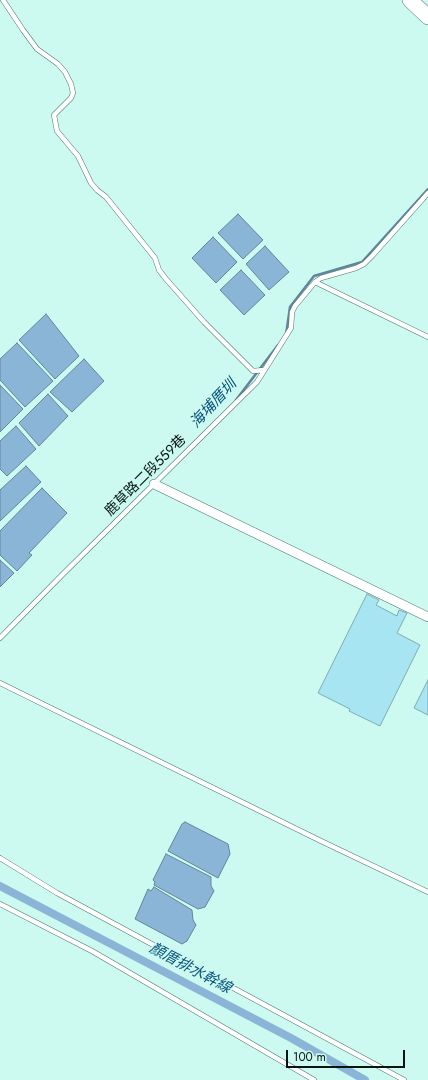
<!DOCTYPE html>
<meta charset="utf-8">
<style>
body{margin:0}
#map{position:relative;width:428px;height:1080px;overflow:hidden;background:#ccf9f0;font-family:Jost,sans-serif}
canvas{display:block}
.scale{position:absolute;left:286px;top:1050px;width:119px;height:18px;box-sizing:border-box;border:2px solid #041411;border-top:0;padding-left:5px;font-size:12px;line-height:14px;white-space:nowrap;color:#041411;-webkit-text-stroke:3px #ccf9f0;paint-order:stroke}
</style>
<div id="map">
<canvas width="428" height="1080"></canvas>
<div class="scale">100 m</div>
</div>
<script>
const ctx = document.querySelector('canvas').getContext('2d');
ctx.lineJoin = 'round';
function paint(path, color) { ctx.fillStyle = color; ctx.fill(path, 'evenodd'); }
const toPath = rows => new Path2D(rows.map(r => 'M' + r).join(''));
function strokePath(path, color, width, dash) { ctx.strokeStyle = color; ctx.lineWidth = width; ctx.lineCap = dash ? 'butt' : 'round'; ctx.setLineDash(dash || []); ctx.stroke(path); }
function write(font, color, halo, rows, align = 'center') {
  ctx.font = font + ' Jost,"Noto Sans TC",sans-serif'; ctx.lineWidth = 3.5; ctx.setLineDash([]); ctx.textBaseline = 'middle'; ctx.strokeStyle = halo; ctx.fillStyle = color; for (const [text, x, y, turn = 0] of rows) {
    ctx.save(); ctx.translate(x, y); ctx.rotate((+turn || 0) * Math.PI / 180); ctx.textAlign = isNaN(turn) ? turn : align; if (halo) ctx.strokeText(text, 0, 0); ctx.fillText(text, 0, 0); ctx.restore();
  }
}
const water = toPath([
 [238,214,263,240,243,259,218,233,238,214],
 [213,237,237,262,216,283,192,258,213,237],
 [265,246,289,272,269,290,246,264,265,246],
 [241,270,265,295,244,315,220,290,241,270],
 [46,314,79,356,55,379,19,340,46,314],
 [17,343,53,381,25,407,0,380,0,359,17,343],
 [84,359,104,381,72,412,50,392,84,359],
 [0,385,23,409,0,432,0,385],
 [48,394,68,416,39,446,19,423,48,394],
 [16,426,36,449,7,476,0,469,0,441,16,426],
 [26,466,41,482,0,521,0,490,26,466],
 [42,488,67,513,29,553,32,555,17,571,0,555,0,531,42,488],
 [0,560,14,573,0,587,0,560],
 [185,822,228,844,230,854,218,878,168,851,182,824,185,822],
 [166,854,211,877,211,886,214,891,205,907,198,909,154,885,155,882,153,880,166,854],
 [154,887,192,910,193,920,196,925,187,941,182,944,135,919,148,889,151,891,154,887]
]);
paint(water, '#8bb5d6');
strokePath(water, '#62859b', 1);
strokePath(toPath([
 [286,335,290,307,314,276,362,262,428,189],
 [236,400,278,345]
]), '#62859b', 2.5);
strokePath(toPath([
 [0,886,291,1038,365,1080]
]), '#8bb5d6', 8);
const building = toPath([
 [367,594,379,600,376,605,397,616,399,610,407,613,397,633,420,645,380,726,349,711,350,709,318,693,367,594],
 [428,680,428,715,414,708,428,680]
]);
paint(building, '#a6e5f1');
strokePath(building, '#80abb3', 1);
const service = toPath([
 [3,0,23,30,37,49,58,64,65,72,71,84,73,93,71,98,54,115,57,131,78,156,91,183,97,190,106,197,155,258,159,270,166,279,204,322,253,371,264,370],
 [315,282,428,337],
 [0,638,63,574,257,382,291,328,292,312,295,306,315,282,321,278,356,268,364,264,373,255,428,193],
 [0,683,321,841,428,892],
 [0,858,57,893,404,1080],
 [0,904,92,951,314,1080]
]);
const minor = toPath([
 [154,484,428,617]
]);
const primary = toPath([
 [410,0,428,17]
]);
strokePath(service, '#4c756e', 5.5);
strokePath(minor, '#4c756e', 10);
strokePath(primary, '#4c756e', 16);
strokePath(service, '#fff', 4.5);
strokePath(minor, '#fff', 9);
strokePath(primary, '#fff', 15);
write('14px', '#041411', '#ccf9f0', [
 ["鹿草路二段559巷",146,476,-45]
]);
write('italic 15px', '#0b547f', '#ccf9f0', [
 ["海埔厝圳",214,404,-47],
 ["顏厝排水幹線",190,969,28]
]);
</script>
